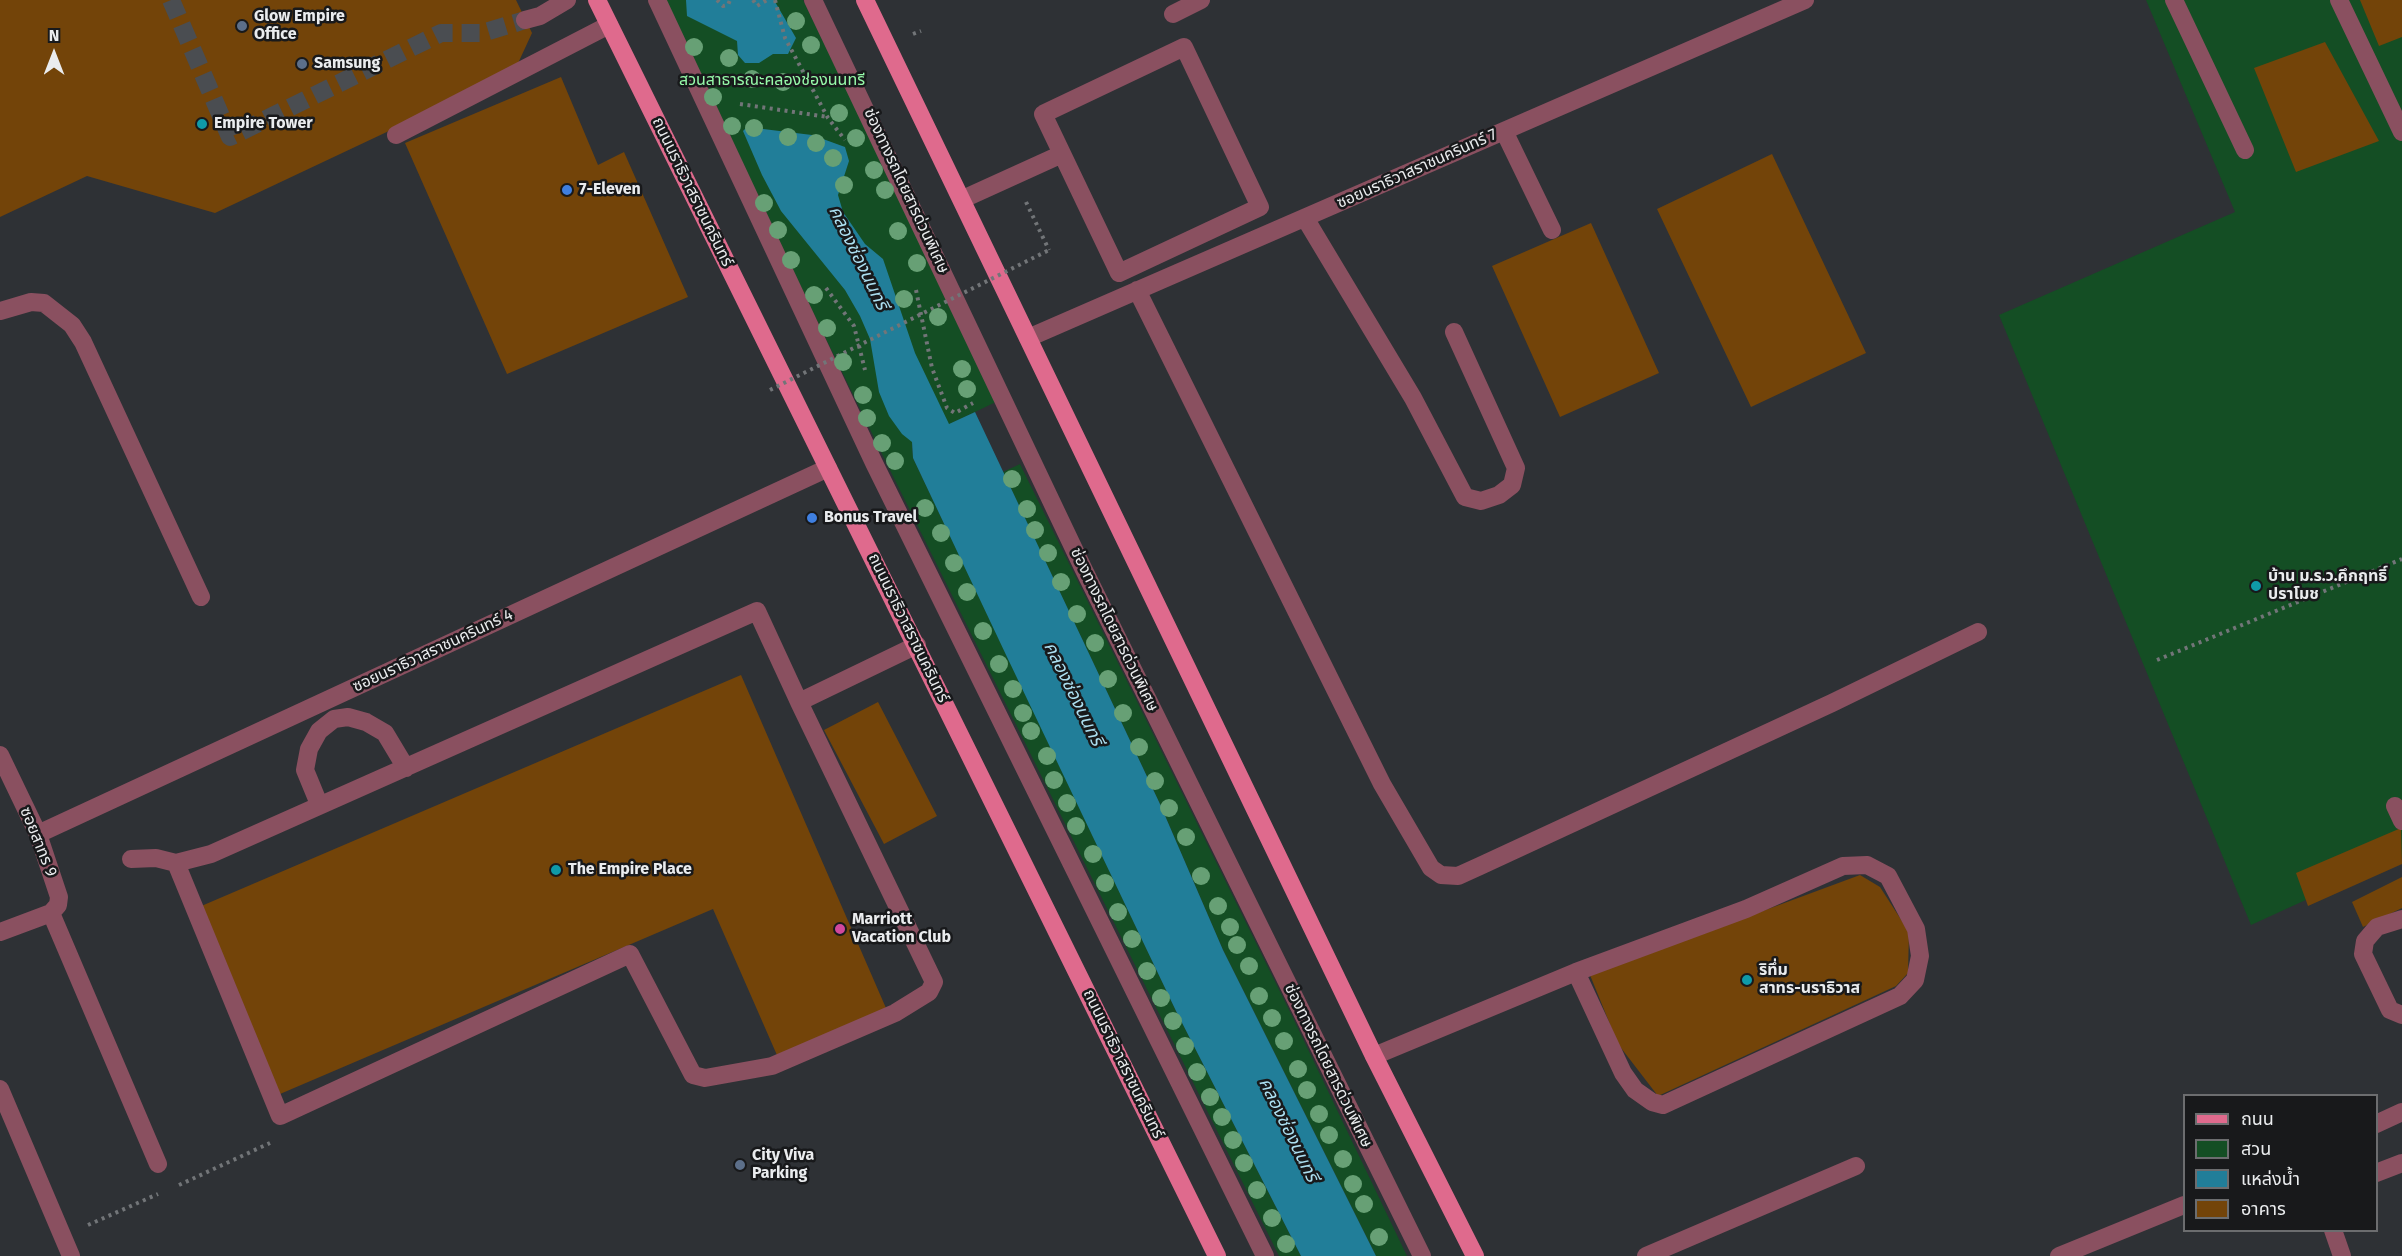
<!DOCTYPE html>
<meta charset="utf-8">
<style>
body{margin:0}
#map{position:relative;width:2402px;height:1256px;overflow:hidden;background:#2e3135;font-family:"Fira Sans","Noto Sans Thai",sans-serif}
canvas{display:block}
.legend{position:absolute;left:2183px;top:1094px;width:195px;height:138px;box-sizing:border-box;background:#18191b;border:2px solid #6c6d6f;margin:0;padding:8px 10px;list-style:none;font-size:18px;color:#eaecee}
.legend li{display:flex;align-items:center;gap:12px;height:30px}
.legend b{width:30px;border:2px solid #6c6d6f}
.north{position:absolute;left:24px;top:24px;width:60px;height:60px;-webkit-text-stroke:4px #18191b;paint-order:stroke;rotate:0deg;font-size:16px;font-weight:700;line-height:24px;text-align:center;color:#eaecee}
.north::after{content:'';display:block;margin:auto;width:21px;height:27px;background:#eaecee;clip-path:polygon(50% 0,100% 100%,50% 72%,0 100%)}
</style>
<div id="map">
<canvas width="2402" height="1256"></canvas>
<ul class="legend">
<li><b style="height:8px;background:#df6a8d"></b>ถนน</li>
<li><b style="height:16px;background:#144e24"></b>สวน</li>
<li><b style="height:16px;background:#217e99"></b>แหล่งน้ำ</li>
<li><b style="height:16px;background:#734409"></b>อาคาร</li>
</ul>
<div class="north">N</div>
</div>
<script>
const ctx = document.querySelector('canvas').getContext('2d');
ctx.lineJoin = 'round';
function paint(path, color) { ctx.fillStyle = color; ctx.fill(path, 'evenodd'); }
const toPath = rows => new Path2D(rows.map(r => 'M' + r).join(''));
function strokePath(path, color, width, dash) { ctx.strokeStyle = color; ctx.lineWidth = width; ctx.lineCap = dash ? 'butt' : 'round'; ctx.setLineDash(dash || []); ctx.stroke(path); }
function write(font, color, halo, rows, align = 'center') {
  ctx.font = font + ' "Fira Sans","Noto Sans Thai",sans-serif'; ctx.lineWidth = 5; ctx.setLineDash([]); ctx.textBaseline = 'middle'; ctx.strokeStyle = halo; ctx.fillStyle = color; for (const [text, x, y, turn = 0] of rows) {
    ctx.save(); ctx.translate(x, y); ctx.rotate((+turn || 0) * Math.PI / 180); ctx.textAlign = isNaN(turn) ? turn : align; if (halo) ctx.strokeText(text, 0, 0); ctx.fillText(text, 0, 0); ctx.restore();
  }
}
paint(toPath([
 [661,0,803,0,998,401,912,442,913,458,1176,1011,1301,1256,1279,1256,883,456],
 [2146,0,2402,0,2402,856,2251,925,1999,315,2235,212],
 [1020,464,1294,1020,1407,1256,1376,1256,1223,950,1160,804,1003,472]
]), '#144e24');
paint(toPath([
 [686,0,774,0,796,38,788,54,773,54,759,63,745,63,738,55,737,41,687,16],
 [747,127,812,135,845,147,849,161,838,195,843,212,865,244,883,259,915,353,949,424,975,412,1160,804,1223,950,1376,1256,1301,1256,1176,1011,1007,657,913,458,912,442,902,434,889,416,879,392,870,339,860,316,845,290,781,211,762,175,743,131]
]), '#217e99');
paint(toPath([
 [0,0,516,0,532,33,514,72,215,213,87,176,0,217],
 [2360,0,2402,0,2402,37,2379,46],
 [2325,42,2379,141,2296,172,2254,68],
 [561,77,598,165,624,152,688,297,507,374,405,143],
 [1772,154,1866,353,1751,407,1657,209],
 [1591,223,1659,373,1560,417,1492,266],
 [741,675,889,1015,780,1062,713,909,280,1094,199,907],
 [878,702,937,816,884,844,824,730],
 [2401,828,2402,864,2308,906,2296,873],
 [1860,875,1880,887,1909,932,1908,973,1896,986,1658,1096,1618,1044,1590,975],
 [2402,877,2402,908,2363,927,2352,902]
]), '#734409');
strokePath(toPath([
 [171,0,230,137,441,33,482,33,525,20]
]), '#4a4d51', 18, [18, 9]);
strokePath(toPath([
 [717,0,723,6,728,5,730,0],
 [753,0,757,6,767,0],
 [775,0,785,38,828,118,845,140],
 [913,34,921,31],
 [740,104,828,117],
 [1026,202,1049,250],
 [826,288,854,326,865,370],
 [916,290,932,368,947,408,955,413,973,403],
 [2157,660,2402,559],
 [179,1185,270,1143],
 [88,1225,158,1194]
]), '#727578', 4, [3, 4.5]);
strokePath(toPath([
 [657,0,874,463,1265,1256],
 [813,0,1083,568,1422,1256],
 [2174,0,2245,150],
 [2339,0,2402,132],
 [1173,14,1201,0],
 [525,20,540,16,567,0],
 [1184,47,1260,207,1119,273,1043,114,1184,47],
 [1504,131,1552,230],
 [396,135,609,25],
 [963,199,1062,154],
 [1305,218,1413,398,1465,497,1481,501,1499,495,1512,485,1516,468,1454,332],
 [1137,290,1382,784,1431,868,1441,875,1458,876,1480,866,1832,703,1978,632],
 [0,311,31,302,44,303,72,325,83,342,201,597],
 [1028,338,1805,0],
 [0,755,38,834,59,897,58,905,51,913,0,932],
 [319,804,305,770,309,749,319,731,334,719,348,717,366,722,385,733,406,768],
 [2395,806,2402,821],
 [38,834,828,468],
 [131,859,156,858,176,863,211,854,757,611,799,702,917,645],
 [176,863,280,1116,630,954,693,1075,705,1078,772,1066,895,1013,929,992,934,982,799,702],
 [1867,865,1888,876,1916,929,1920,956,1915,980,1900,996,1663,1105,1652,1102,1635,1090,1623,1073,1576,972,1746,909,1843,866,1867,865],
 [51,913,158,1164],
 [2402,919,2377,927,2365,941,2363,954,2390,1010,2402,1015],
 [1374,1056,1576,972],
 [0,1089,71,1256],
 [2376,1124,2402,1112],
 [2376,1173,2402,1163],
 [2333,1230,2342,1256],
 [1646,1256,1856,1166],
 [2059,1256,2184,1205]
]), '#8a5060', 18);
strokePath(toPath([
 [597,0,1217,1256],
 [865,0,1374,1056,1475,1256]
]), '#df6a8d', 18);
strokePath(toPath([
 [770,390,1049,250]
]), '#727578', 4, [3, 4.5]);
ctx.fillStyle = '#67a075';
for (const [x, y] of [
 [796,21],
 [811,45],
 [694,47],
 [729,58],
 [752,79],
 [783,82],
 [713,97],
 [839,113],
 [732,126],
 [754,128],
 [788,137],
 [856,138],
 [816,143],
 [833,158],
 [874,170],
 [844,185],
 [885,190],
 [764,203],
 [778,230],
 [898,231],
 [791,260],
 [917,263],
 [814,295],
 [904,299],
 [938,317],
 [827,328],
 [843,362],
 [962,369],
 [967,389],
 [863,395],
 [867,418],
 [882,443],
 [895,461],
 [1012,479],
 [925,508],
 [1027,509],
 [1035,530],
 [941,533],
 [1048,553],
 [954,563],
 [1061,582],
 [967,592],
 [1077,614],
 [983,631],
 [1095,643],
 [999,664],
 [1108,679],
 [1013,689],
 [1023,713],
 [1123,713],
 [1031,731],
 [1139,747],
 [1047,756],
 [1054,780],
 [1155,781],
 [1067,803],
 [1169,808],
 [1076,826],
 [1186,837],
 [1093,854],
 [1201,876],
 [1105,883],
 [1218,906],
 [1118,912],
 [1230,927],
 [1132,939],
 [1237,945],
 [1249,966],
 [1147,971],
 [1259,996],
 [1161,998],
 [1272,1018],
 [1173,1021],
 [1284,1041],
 [1185,1046],
 [1298,1069],
 [1197,1072],
 [1307,1090],
 [1210,1097],
 [1319,1114],
 [1222,1117],
 [1329,1135],
 [1233,1140],
 [1343,1159],
 [1244,1163],
 [1353,1184],
 [1257,1190],
 [1364,1204],
 [1272,1218],
 [1379,1237],
 [1286,1244]
]) { ctx.beginPath(); ctx.arc(x, y, 9, 0, 2 * Math.PI); ctx.fill(); }
for (const [x, y, r, color] of [
 [242,26,6,"#5c6f8a"],
 [302,64,6,"#5c6f8a"],
 [202,124,6,"#0f9aa8"],
 [567,190,6,"#3f7fe0"],
 [812,518,6,"#3f7fe0"],
 [2256,586,6,"#0f9aa8"],
 [556,870,6,"#0f9aa8"],
 [840,929,6,"#d1479c"],
 [1747,980,6,"#0f9aa8"],
 [740,1165,6,"#5c6f8a"]
]) { const dot = new Path2D(); dot.arc(x, y, r, 0, 2 * Math.PI); ctx.fillStyle = color; ctx.fill(dot); strokePath(dot, '#18191b', 2); }
write('bold 16px', '#eaecee', '#18191b', [
 ["Glow Empire",254,17],
 ["Office",254,35],
 ["Samsung",314,64],
 ["Empire Tower",214,124],
 ["7-Eleven",579,190],
 ["Bonus Travel",824,518],
 ["บ้าน ม.ร.ว.คึกฤทธิ์",2268,577],
 ["ปราโมช",2268,595],
 ["The Empire Place",568,870],
 ["Marriott",852,920],
 ["Vacation Club",852,938],
 ["ริทึ่ม",1759,971],
 ["สาทร-นราธิวาส",1759,989],
 ["City Viva",752,1156],
 ["Parking",752,1174]
], 'left');
write('16px', '#96faa9', '#18191b', [
 ["สวนสาธารณะคลองช่องนนทรี",772,81]
]);
write('16px', '#eaecee', '#18191b', [
 ["ซอยนราธิวาสราชนครินทร์ 7",1417,169,-24],
 ["ช่องทางรถโดยสารด่วนพิเศษ",906,191,65],
 ["ถนนนราธิวาสราชนครินทร์",692,192,64],
 ["ถนนนราธิวาสราชนครินทร์",908,628,64],
 ["ช่องทางรถโดยสารด่วนพิเศษ",1114,630,64],
 ["ซอยนราธิวาสราชนครินทร์ 4",433,651,-25],
 ["ซอยสาทร 9",38,842,68],
 ["ถนนนราธิวาสราชนครินทร์",1123,1064,64],
 ["ช่องทางรถโดยสารด่วนพิเศษ",1328,1066,64]
]);
write('italic 18px', '#acdff1', '#18191b', [
 ["คลองช่องนนทรี",858,258,64],
 ["คลองช่องนนทรี",1073,694,64],
 ["คลองช่องนนทรี",1288,1130,64]
]);
</script>
